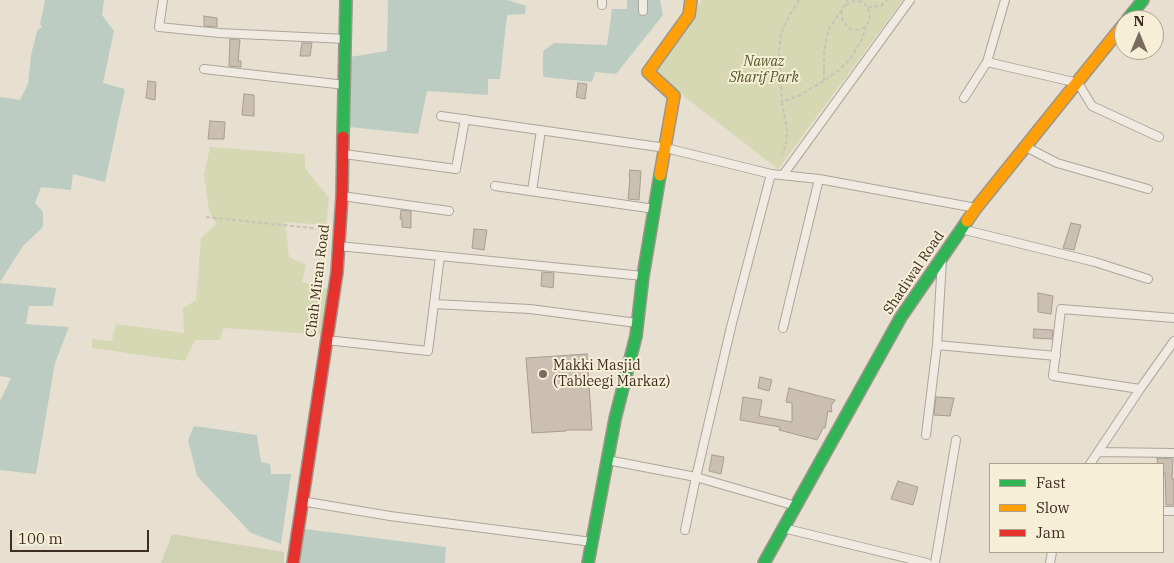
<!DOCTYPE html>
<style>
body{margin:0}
#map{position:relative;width:1174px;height:563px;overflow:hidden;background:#e7e0d1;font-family:"IBM Plex Serif",serif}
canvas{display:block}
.legend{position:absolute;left:989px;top:463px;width:175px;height:90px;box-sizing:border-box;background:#f7eed8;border:1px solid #ada18e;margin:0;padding:6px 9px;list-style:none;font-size:15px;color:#3d2e20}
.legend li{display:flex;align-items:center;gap:10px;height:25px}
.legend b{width:25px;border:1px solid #ada18e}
.north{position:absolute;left:1114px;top:10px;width:50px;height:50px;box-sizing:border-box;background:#f7eed8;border:1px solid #ada18e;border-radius:50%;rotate:0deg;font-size:14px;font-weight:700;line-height:20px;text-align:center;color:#3d2e20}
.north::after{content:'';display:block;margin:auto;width:18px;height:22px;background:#786c5e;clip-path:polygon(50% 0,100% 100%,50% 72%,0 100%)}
.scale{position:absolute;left:10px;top:530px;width:139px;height:22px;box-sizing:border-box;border:2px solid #3d2e20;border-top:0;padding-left:6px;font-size:15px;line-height:18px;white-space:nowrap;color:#3d2e20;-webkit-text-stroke:4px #f7eed8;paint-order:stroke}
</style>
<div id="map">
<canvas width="1174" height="563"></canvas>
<ul class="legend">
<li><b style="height:6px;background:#30b455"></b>Fast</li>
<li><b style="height:6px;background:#ff9f0a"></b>Slow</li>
<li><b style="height:6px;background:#e5322d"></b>Jam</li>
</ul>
<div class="north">N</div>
<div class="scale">100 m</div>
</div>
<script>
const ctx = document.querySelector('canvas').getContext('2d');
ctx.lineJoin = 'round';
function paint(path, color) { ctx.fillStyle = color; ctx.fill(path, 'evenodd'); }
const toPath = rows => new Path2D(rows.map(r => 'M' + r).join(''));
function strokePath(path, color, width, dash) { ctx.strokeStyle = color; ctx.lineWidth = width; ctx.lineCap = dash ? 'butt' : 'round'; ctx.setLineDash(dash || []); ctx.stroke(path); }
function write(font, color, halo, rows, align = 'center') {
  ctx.font = font + ' "IBM Plex Serif",serif'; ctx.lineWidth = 4; ctx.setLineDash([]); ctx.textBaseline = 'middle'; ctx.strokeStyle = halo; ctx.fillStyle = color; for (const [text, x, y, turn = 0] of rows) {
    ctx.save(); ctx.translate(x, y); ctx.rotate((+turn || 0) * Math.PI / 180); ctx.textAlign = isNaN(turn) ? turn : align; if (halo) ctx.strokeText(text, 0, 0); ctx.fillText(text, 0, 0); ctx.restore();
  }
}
paint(toPath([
 [702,0,903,0,778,169,651,71],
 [210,147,305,154,305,168,329,198,326,225,285,222,289,257,306,265,302,282,334,291,327,335,223,328,220,340,195,340,185,361,92,348,92,339,112,341,116,324,184,333,183,308,196,300,201,238,216,224,209,210,204,175]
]), '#d6d7b3');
paint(toPath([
 [172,534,284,552,284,563,161,563]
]), '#d1d1b3');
paint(toPath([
 [45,0,104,0,102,15,114,31,103,83,125,89,105,182,73,174,71,190,41,187,35,203,43,212,43,227,23,246,0,282,0,97,20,100,28,84,31,55,37,31,42,27,40,24],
 [388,0,508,0,526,6,525,14,507,15,500,79,488,79,488,95,427,91,418,134,349,127,350,57,387,51],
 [627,0,660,0,663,15,616,74,595,72,592,82,543,77,543,51,554,43,607,45,612,9,627,9],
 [0,283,56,288,53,306,29,306,26,324,69,327,55,363,36,474,0,470,0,401,11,378,0,376],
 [194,426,257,435,261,462,270,464,271,474,291,474,281,544,251,533,197,476,188,440],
 [297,528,446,547,445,563,293,563]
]), '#bcccc2');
const building = toPath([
 [204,16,217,18,217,27,204,26,204,16],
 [230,39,240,40,238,61,241,61,241,67,229,66,230,39],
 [302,43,312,43,310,56,300,56,302,43],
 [148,81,156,82,155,100,146,98,148,81],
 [578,83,587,84,585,99,576,97,578,83],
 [244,94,254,95,254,116,242,115,244,94],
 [210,121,225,122,224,139,208,139,210,121],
 [630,170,641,171,639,200,628,199,630,177,629,177,630,170],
 [401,210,411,211,411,228,402,227,402,219,400,219,401,210],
 [1071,223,1081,225,1074,250,1063,248,1071,223],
 [474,229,487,230,484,250,472,248,474,229],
 [542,272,554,273,553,288,541,286,542,272],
 [1038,293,1053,296,1051,314,1038,312,1038,293],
 [1034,329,1053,330,1052,339,1033,338,1034,329],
 [587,354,592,430,566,430,566,431,532,433,526,358,587,354],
 [760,377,772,380,769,391,758,388,760,377],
 [789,388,835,400,831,406,832,412,828,411,825,428,823,428,817,440,779,430,780,427,740,420,743,397,762,400,759,416,792,422,792,403,786,402,789,388],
 [936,397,954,398,950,416,934,415,936,397],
 [712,455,724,457,721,474,709,471,712,455],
 [1157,458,1173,459,1172,479,1174,479,1174,505,1166,505,1165,473,1163,473,1163,464,1158,464,1157,458],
 [898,481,918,487,913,505,891,499,898,481]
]);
paint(building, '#cbbfb2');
strokePath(building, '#a89c90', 1);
const street = toPath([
 [163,0,159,27,219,33,346,39],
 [1005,0,987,62,1078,83,1092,106,1159,137],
 [602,5,602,0],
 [643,11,643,0],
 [204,69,345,85],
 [964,98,987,62],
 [441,116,666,148,771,174,819,179],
 [1026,147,1057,163,1148,189],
 [344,154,456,169,465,119],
 [783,175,910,0],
 [495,186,655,209],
 [532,191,541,130],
 [342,196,449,211],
 [961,229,1095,262,1148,279],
 [339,246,643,276],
 [440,256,434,304,530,309,637,323],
 [783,328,819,179,976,208],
 [326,340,428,351,434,304],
 [937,345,1056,356],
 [1140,389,1053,376,1061,309,1174,318],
 [926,435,937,345,942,260],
 [1099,452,1174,453],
 [607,460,696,477,796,506],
 [1090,464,1140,389,1174,341],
 [301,501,390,516,592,542],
 [1163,511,1174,511],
 [783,528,927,563],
 [685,530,696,477,731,327,771,174],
 [935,563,956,440],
 [1050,563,1052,552]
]);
const fast = toPath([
 [1127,20,1143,0],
 [343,137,346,0],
 [588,563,615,419,636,336,643,276,660,175],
 [764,563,901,317,967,221]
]);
const slow = toPath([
 [660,175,674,96,648,72,689,15,691,0],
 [967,221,976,208,1124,24]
]);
const jam = toPath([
 [293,563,337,272,342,196,343,137]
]);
strokePath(street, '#ada599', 10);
strokePath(fast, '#9c958a', 14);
strokePath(slow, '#9c958a', 14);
strokePath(jam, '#9c958a', 14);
strokePath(toPath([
 [799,0,787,20,781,34,779,49,782,102,800,95,824,81,839,70,850,59,857,48,863,37,865,27,870,20,868,7,861,0],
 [846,5,853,1,862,2],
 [868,7,881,6,887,0],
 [842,11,842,19,848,28,851,29,858,30,865,27],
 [824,81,824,54,826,41,829,29,848,0],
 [782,102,787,131,786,145,782,154],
 [206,217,331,230]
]), '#c8c2b9', 2, [4, 2.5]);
strokePath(street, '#efebe3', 8);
strokePath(fast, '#30b455', 11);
strokePath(slow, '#ff9f0a', 11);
strokePath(jam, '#e5322d', 11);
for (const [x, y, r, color] of [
 [543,374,5,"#786c5e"]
]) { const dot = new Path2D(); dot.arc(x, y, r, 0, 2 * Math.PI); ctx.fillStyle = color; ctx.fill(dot); strokePath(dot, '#f7eed8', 2); }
write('italic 14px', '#4d5a26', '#f7eed8', [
 ["Nawaz",764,62],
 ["Sharif Park",764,78]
]);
write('14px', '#3d2e20', '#f7eed8', [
 ["Shadiwal Road",914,273,-56],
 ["Chah Miran Road",318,281,-83]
]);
write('14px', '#3d2e20', '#f7eed8', [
 ["Makki Masjid",553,366],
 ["(Tableegi Markaz)",553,382]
], 'left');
</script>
